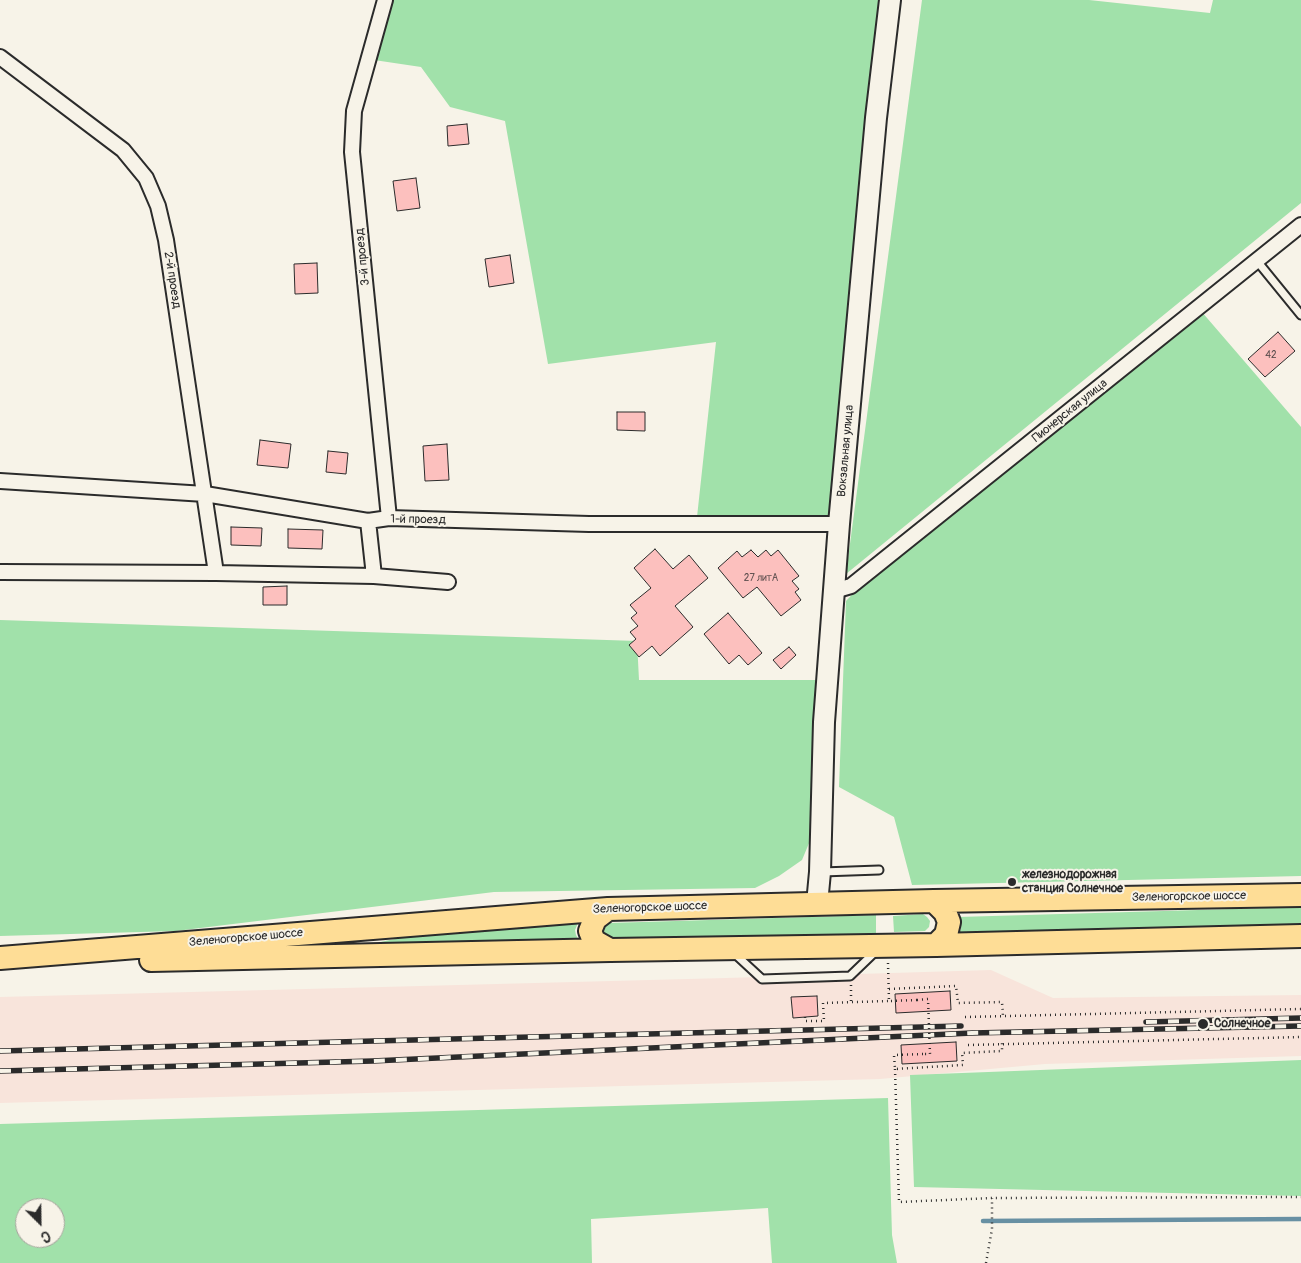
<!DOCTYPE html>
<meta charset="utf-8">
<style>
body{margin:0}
#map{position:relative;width:1301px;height:1263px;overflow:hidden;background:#f7f3e8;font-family:Pangolin,sans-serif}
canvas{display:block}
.north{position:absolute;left:15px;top:1198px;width:50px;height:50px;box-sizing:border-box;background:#f7f3e8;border:1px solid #a5a39c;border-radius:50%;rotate:157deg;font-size:14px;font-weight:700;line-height:20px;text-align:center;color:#2b2b2b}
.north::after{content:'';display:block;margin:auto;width:18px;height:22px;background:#2b2b2b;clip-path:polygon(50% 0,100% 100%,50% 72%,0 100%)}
</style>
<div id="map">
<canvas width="1301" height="1263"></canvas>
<div class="north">С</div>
</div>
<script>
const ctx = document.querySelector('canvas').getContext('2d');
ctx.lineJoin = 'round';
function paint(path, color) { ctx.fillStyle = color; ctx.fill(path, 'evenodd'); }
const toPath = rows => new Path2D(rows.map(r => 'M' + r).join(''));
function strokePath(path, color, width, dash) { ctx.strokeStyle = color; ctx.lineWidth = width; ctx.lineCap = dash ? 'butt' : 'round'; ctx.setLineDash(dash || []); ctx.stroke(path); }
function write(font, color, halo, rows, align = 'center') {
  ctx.font = font + ' Pangolin,sans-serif'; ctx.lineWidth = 4; ctx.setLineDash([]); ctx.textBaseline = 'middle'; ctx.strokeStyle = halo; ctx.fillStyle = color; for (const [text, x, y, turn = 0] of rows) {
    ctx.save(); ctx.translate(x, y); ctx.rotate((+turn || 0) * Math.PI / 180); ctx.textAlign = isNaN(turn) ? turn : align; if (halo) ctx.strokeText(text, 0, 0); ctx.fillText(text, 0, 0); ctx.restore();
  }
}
paint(toPath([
 [991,970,1053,998,1301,995,1301,1056,1045,1064,880,1079,0,1103,0,997,726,978]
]), '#f8e4db');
paint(toPath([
 [386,0,887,0,830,517,697,517,716,342,548,364,505,121,450,107,421,67,374,60],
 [922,0,1089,0,1210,13,1213,0,1301,0,1301,203,846,574],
 [1201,311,1301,427,1301,876,912,885,894,817,839,787,846,601,862,584],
 [0,620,637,641,639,680,817,680,812,836,802,860,779,876,755,888,494,892,176,931,0,936],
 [1301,907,1301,925,958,935,961,929,958,917],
 [923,914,927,917,930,921,929,927,925,931,894,932,893,916],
 [876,915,876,934,612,939,605,937,602,932,603,926,609,923],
 [578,923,575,930,576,935,580,942,381,946,380,942,435,931],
 [1301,1060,1301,1196,914,1187,910,1075],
 [888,1098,892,1235,897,1263,772,1263,768,1208,591,1219,592,1263,0,1263,0,1124],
 [25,1208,55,1208,55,1238,25,1238]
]), '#a1e1aa');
strokePath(toPath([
 [983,1221,1301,1219]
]), '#6890a3', 4.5);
const building = toPath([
 [467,124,469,144,448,146,447,126,467,124],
 [416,178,420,208,397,211,393,181,416,178],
 [510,255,514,283,489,287,485,259,510,255],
 [317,263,318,293,295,294,294,264,317,263],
 [1278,332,1295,351,1265,377,1248,359,1278,332],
 [617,412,645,412,645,431,617,430,617,412],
 [260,440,291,444,288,468,257,465,260,440],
 [447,444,449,480,425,481,423,446,447,444],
 [328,451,348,453,346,474,326,472,328,451],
 [231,527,262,528,261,546,231,545,231,527],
 [288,529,323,530,322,549,288,548,288,529],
 [655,549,673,569,689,555,708,578,675,606,693,627,660,656,652,646,639,657,629,645,636,639,630,632,638,626,631,618,637,613,630,605,651,588,634,568,655,549],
 [751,550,758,557,766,550,771,556,778,550,799,576,792,581,799,589,795,592,801,600,781,616,757,587,743,598,718,568,737,551,742,557,751,550],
 [287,586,287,605,263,605,263,587,287,586],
 [728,613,762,653,748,665,739,655,729,664,704,634,728,613],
 [789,647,796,655,781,669,773,660,789,647],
 [950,991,951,1010,896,1013,895,994,950,991],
 [817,996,818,1016,793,1018,791,997,817,996],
 [956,1042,957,1061,902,1064,901,1045,956,1042]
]);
paint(building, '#fcc0be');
strokePath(building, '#2b2b2b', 1);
const lane = toPath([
 [1257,261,1301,315],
 [822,872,879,870],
 [735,954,762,979,850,976,876,951]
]);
const street = toPath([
 [385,0,354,111,352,152,389,518],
 [0,57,123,150,146,178,158,206,166,240,216,573],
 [0,481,205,494,368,521,389,518,589,524,839,524],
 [368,521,374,576],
 [0,572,216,573,374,576,448,582],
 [834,591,851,586,1301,225]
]);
const secondary = toPath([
 [817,904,820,872,824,722,839,524,876,118,890,0]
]);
const primary = toPath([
 [934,901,945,912,949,922,946,935,936,945],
 [608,909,595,919,590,931,594,941,610,950],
 [0,958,608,909,934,901,1301,895],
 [151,960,610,950,936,945,1301,936]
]);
strokePath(lane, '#2b2b2b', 11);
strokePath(street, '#2b2b2b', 18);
strokePath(secondary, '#2b2b2b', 24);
strokePath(primary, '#2b2b2b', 26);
strokePath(toPath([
 [888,963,889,1001,917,1000],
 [851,985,851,1002],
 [889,989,956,986,958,1003,1002,1002,1003,1016],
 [805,1017,805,1021,824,1021,823,1003,889,1001],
 [965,1017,1301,1009],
 [968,1045,1301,1037],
 [923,1054,894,1055,895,1069,963,1065,962,1053,1002,1051,1002,1043],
 [895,1069,899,1202,992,1198,1301,1197],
 [986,1263,992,1229,992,1198]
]), '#2b2b2b', 2.5, [1, 4]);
strokePath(lane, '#f7f3e8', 7);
strokePath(street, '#f7f3e8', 14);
strokePath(secondary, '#f7f3e8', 20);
strokePath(primary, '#fedd96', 22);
const rail = toPath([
 [1146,1022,1301,1018],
 [0,1051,374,1041,961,1026],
 [0,1071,373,1061,972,1033,1301,1026]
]);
strokePath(rail, '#2b2b2b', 5.5);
strokePath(rail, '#f7f3e8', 4, [11]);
strokePath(toPath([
 [917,1000,928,999,930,1054,923,1054]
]), '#2b2b2b', 2.5, [1, 4]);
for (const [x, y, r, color] of [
 [1012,882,5,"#2b2b2b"],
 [1203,1024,6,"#2b2b2b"]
]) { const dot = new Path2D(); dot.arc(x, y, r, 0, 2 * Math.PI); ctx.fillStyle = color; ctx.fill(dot); strokePath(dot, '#f7f3e8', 2); }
write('10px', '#5f5050', null, [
 ["42",1271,355],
 ["27 литА",761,578]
]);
write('12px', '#2b2b2b', '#f7f3e8', [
 ["3-й проезд",363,257,-96],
 ["2-й проезд",172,280,81],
 ["Пионерская улица",1070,411,-39],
 ["Вокзальная улица",846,451,-85],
 ["1-й проезд",418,520,1],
 ["Зеленогорское шоссе",1189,897,-1],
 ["Зеленогорское шоссе",650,908,-2],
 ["Зеленогорское шоссе",246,938,-5]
]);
write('bold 12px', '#2b2b2b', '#f7f3e8', [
 ["железнодорожная",1022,875],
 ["станция Солнечное",1022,889],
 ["Солнечное",1214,1024]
], 'left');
</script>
